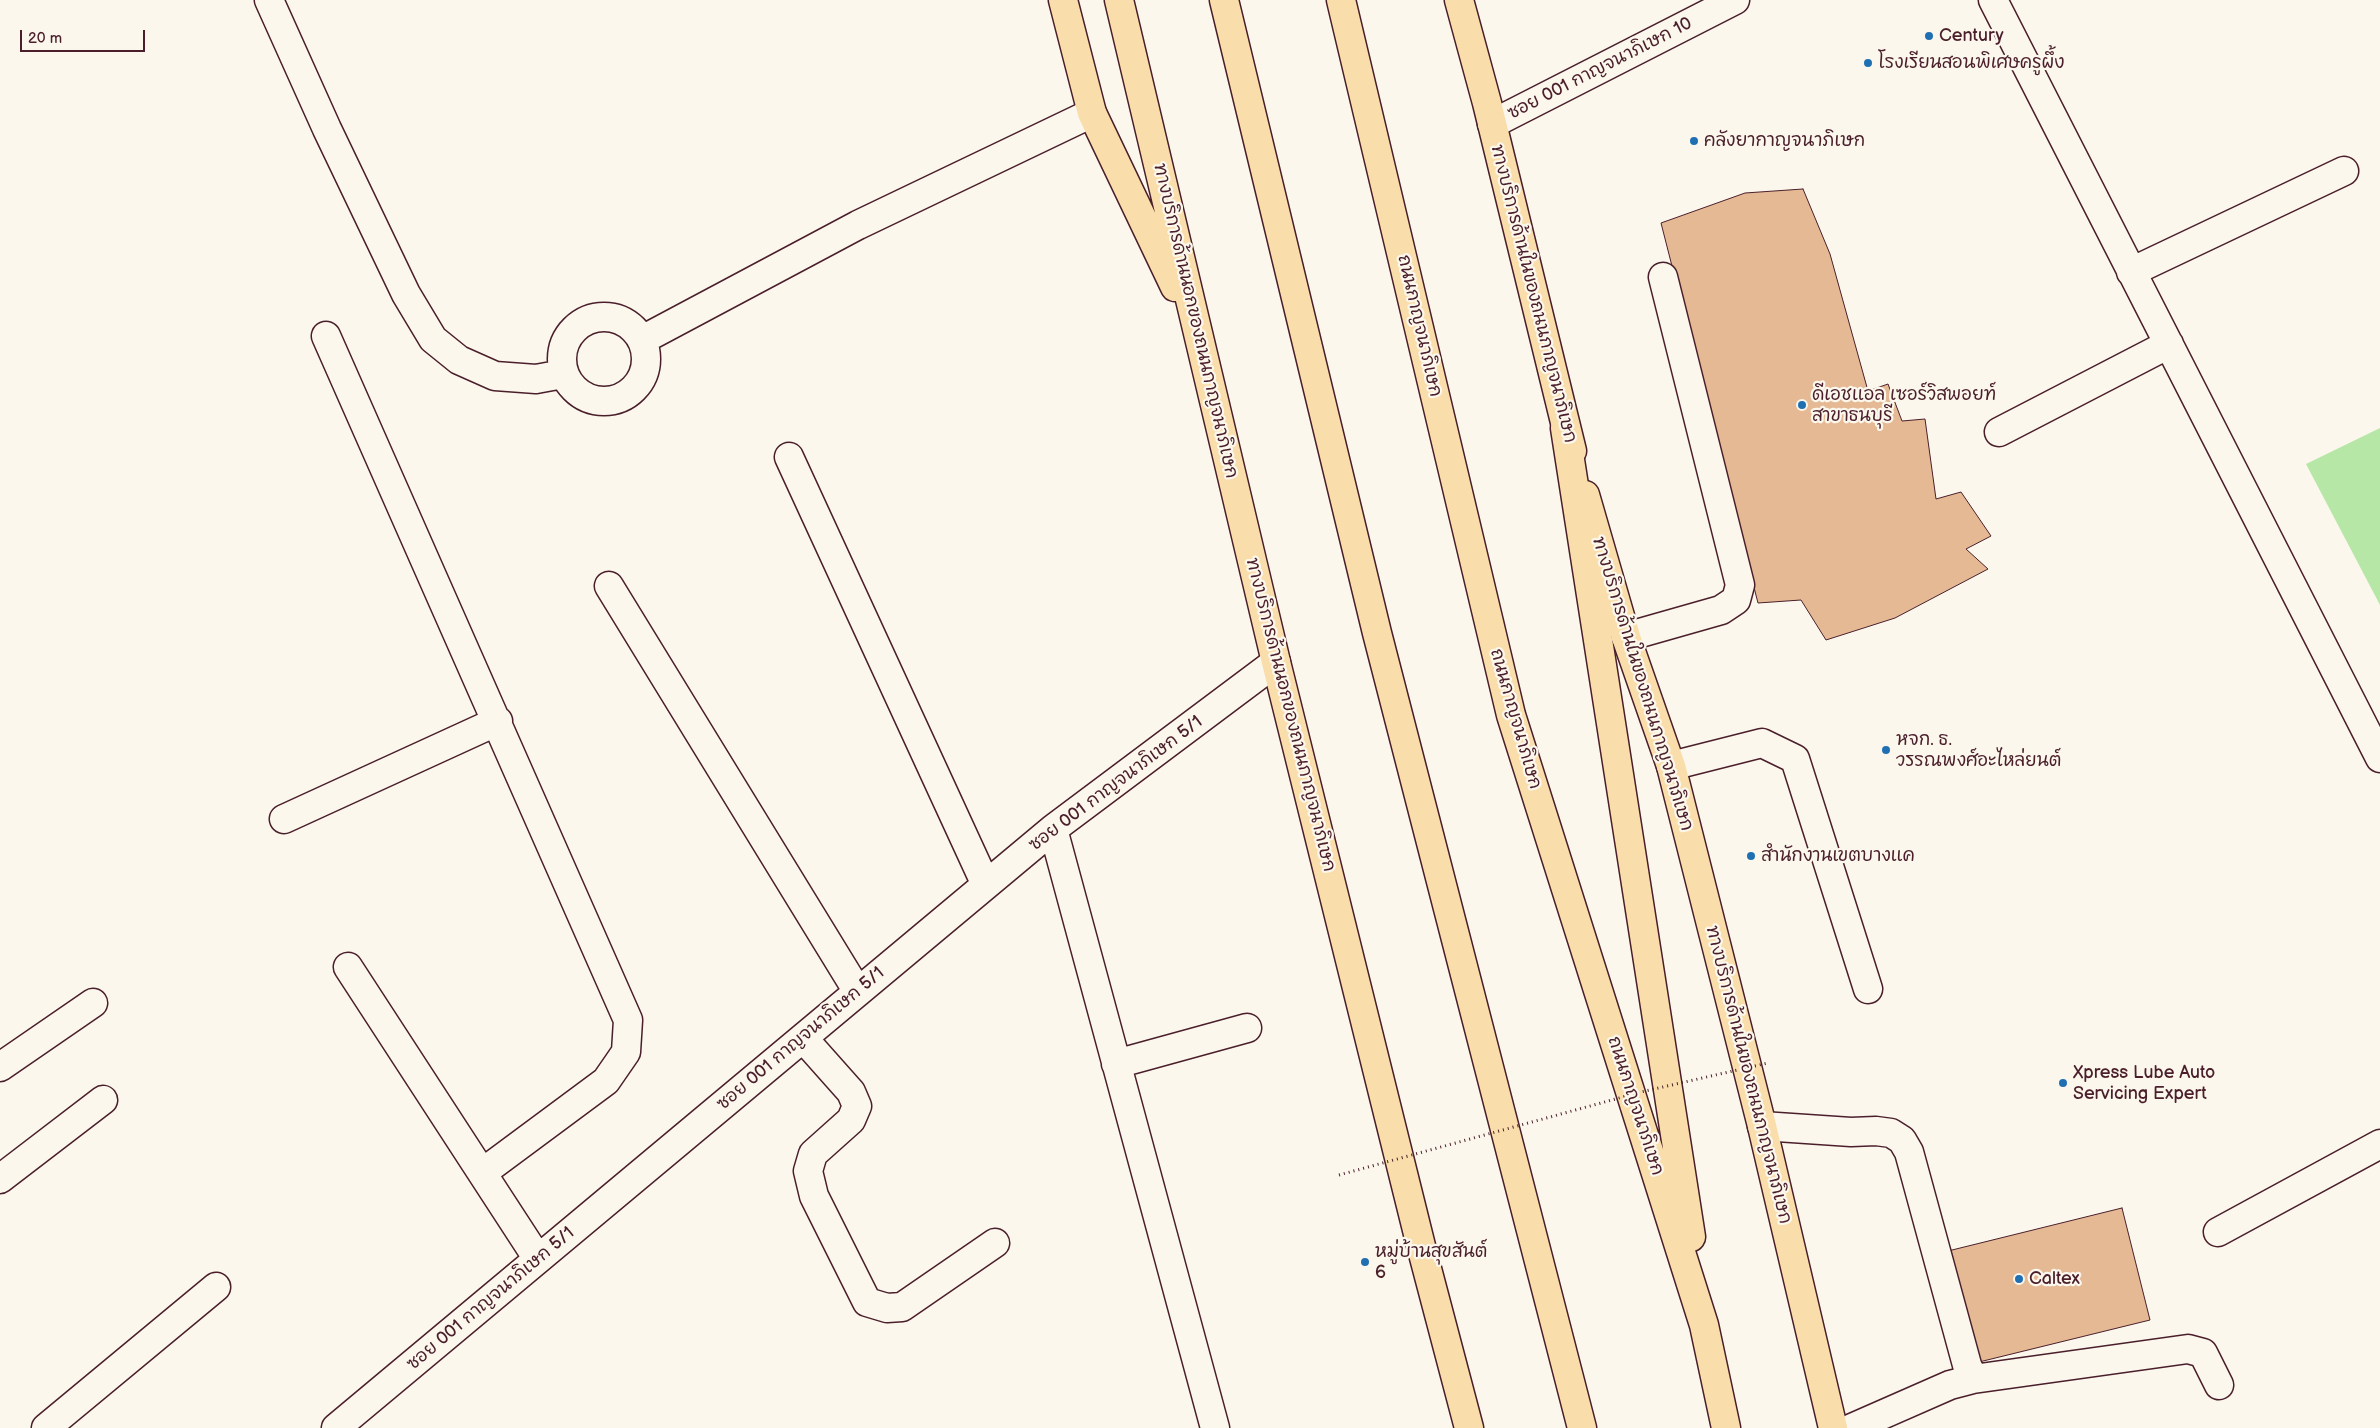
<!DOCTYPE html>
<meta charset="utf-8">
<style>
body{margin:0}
#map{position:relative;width:2380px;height:1428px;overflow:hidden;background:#fbf7ec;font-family:"Balsamiq Sans",sans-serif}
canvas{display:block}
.scale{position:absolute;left:20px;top:30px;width:125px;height:22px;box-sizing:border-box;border:2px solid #4a1f2b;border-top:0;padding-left:6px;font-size:15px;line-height:18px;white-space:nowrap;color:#4a1f2b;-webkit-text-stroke:4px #fbf7ec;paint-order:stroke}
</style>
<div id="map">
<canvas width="2380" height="1428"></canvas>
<div class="scale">20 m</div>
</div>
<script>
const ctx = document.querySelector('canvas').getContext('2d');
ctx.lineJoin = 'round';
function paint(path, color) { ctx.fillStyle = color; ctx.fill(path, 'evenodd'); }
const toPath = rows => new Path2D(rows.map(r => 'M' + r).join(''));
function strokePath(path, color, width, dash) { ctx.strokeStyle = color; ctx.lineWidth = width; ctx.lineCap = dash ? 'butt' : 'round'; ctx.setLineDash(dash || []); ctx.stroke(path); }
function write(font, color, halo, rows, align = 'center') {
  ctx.font = font + ' "Balsamiq Sans","Playpen Sans Thai",sans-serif'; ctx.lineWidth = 4.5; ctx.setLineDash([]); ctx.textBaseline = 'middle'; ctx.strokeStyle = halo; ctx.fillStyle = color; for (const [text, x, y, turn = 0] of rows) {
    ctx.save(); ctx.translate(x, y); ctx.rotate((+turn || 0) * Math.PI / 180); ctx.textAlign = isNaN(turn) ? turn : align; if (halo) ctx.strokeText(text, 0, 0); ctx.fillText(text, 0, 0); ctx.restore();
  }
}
paint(toPath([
 [2380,428,2380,605,2306,464]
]), '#b7e7a6');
const building = toPath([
 [1803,189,1830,254,1868,391,1888,384,1902,421,1925,419,1936,499,1961,492,1991,536,1966,549,1988,569,1895,618,1826,640,1801,600,1758,603,1661,223,1745,193,1803,189],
 [2122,1208,2150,1320,1975,1363,1948,1251,2122,1208]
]);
paint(building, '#e4b994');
strokePath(building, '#4a1f2b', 1);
const minor = toPath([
 [269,0,327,129,406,294,433,339,459,360,495,376,536,379,563,374],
 [1993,0,2380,758],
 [1492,124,1735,0],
 [2131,272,2344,171],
 '562 359a42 42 0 1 1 84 0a42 42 0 1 1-84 0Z',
 [326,336,628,1020,626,1052,606,1081,482,1173],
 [642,340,858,225,1092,113],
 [1999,432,2169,344],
 [789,457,986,885],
 [609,586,858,992],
 [1626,637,1721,610,1736,600,1740,585,1663,277],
 [1671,766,1762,743,1795,759,1868,989],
 [284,819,498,721],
 [1053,829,1215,1428],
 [348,967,538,1259],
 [803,1038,851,1092,857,1106,851,1120,813,1154,808,1171,814,1196,867,1302,887,1308,902,1307,995,1243],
 [1116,1064,1247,1028],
 [0,1067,93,1003],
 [1762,1126,1851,1132,1876,1131,1891,1133,1902,1140,1909,1152,1967,1365,1973,1379,1950,1385,1852,1428],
 [0,1179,103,1100],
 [2218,1232,2380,1144],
 [1973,1379,2188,1349,2203,1353,2219,1385],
 [46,1428,216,1287],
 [336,1428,1053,829,1276,662]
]);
const major = toPath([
 [1063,0,1092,113,1175,287],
 [1119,0,1276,662,1421,1246,1469,1428],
 [1459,0,1487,103,1572,451],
 [1585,495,1626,637,1671,766,1762,1126,1833,1428]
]);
const highway = toPath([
 [1224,0,1377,633,1582,1428],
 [1341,0,1511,715,1704,1325,1726,1428],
 [1565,428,1691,1237]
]);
strokePath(minor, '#4a1f2b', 31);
strokePath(major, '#4a1f2b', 31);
strokePath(highway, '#4a1f2b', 31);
strokePath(minor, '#fbf7ec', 28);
strokePath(major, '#f9deab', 28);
strokePath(highway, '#f9deab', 28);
strokePath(toPath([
 [1339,1175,1641,1092,1768,1063]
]), '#4a1f2b', 3, [1, 4]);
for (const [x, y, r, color] of [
 [1929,36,5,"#1f6fb2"],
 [1868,63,5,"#1f6fb2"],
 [1694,141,5,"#1f6fb2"],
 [1802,405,5,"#1f6fb2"],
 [1886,750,5,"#1f6fb2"],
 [1751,856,5,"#1f6fb2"],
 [2063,1083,5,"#1f6fb2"],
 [1365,1262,5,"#1f6fb2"],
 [2019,1279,5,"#1f6fb2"]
]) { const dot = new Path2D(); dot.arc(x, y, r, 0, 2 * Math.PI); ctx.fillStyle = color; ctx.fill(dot); strokePath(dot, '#fbf7ec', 2); }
write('18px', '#4a1f2b', '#fbf7ec', [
 ["Century",1939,36],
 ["โรงเรียนสอนพิเศษครูผึ้ง",1878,63],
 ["คลังยากาญจนาภิเษก",1704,141],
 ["ดีเอชแอล เซอร์วิสพอยท์",1812,395],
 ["สาขาธนบุรี",1812,416],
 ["หจก. ธ.",1896,740],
 ["วรรณพงศ์อะไหล่ยนต์",1896,761],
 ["สำนักงานเขตบางแค",1761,856],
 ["Xpress Lube Auto",2073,1073],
 ["Servicing Expert",2073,1094],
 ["หมู่บ้านสุขสันต์",1375,1252],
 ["6",1375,1273],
 ["Caltex",2029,1279]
], 'left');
write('18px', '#4a1f2b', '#fbf7ec', [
 ["ซอย 001 กาญจนาภิเษก 10",1600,69,-27],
 ["ทางบริการด้านในของถนนกาญจนาภิเษก",1533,294,76],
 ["ทางบริการด้านนอกของถนนกาญจนาภิเษก",1195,321,77],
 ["ถนนกาญจนาภิเษก",1419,326,77],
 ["ทางบริการด้านในของถนนกาญจนาภิเษก",1642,684,73],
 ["ทางบริการด้านนอกของถนนกาญจนาภิเษก",1290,715,76],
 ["ถนนกาญจนาภิเษก",1515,719,74],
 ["ซอย 001 กาญจนาภิเษก 5/1",1116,784,-37],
 ["ซอย 001 กาญจนาภิเษก 5/1",801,1039,-40],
 ["ทางบริการด้านในของถนนกาญจนาภิเษก",1748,1075,76],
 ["ถนนกาญจนาภิเษก",1635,1106,72],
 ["ซอย 001 กาญจนาภิเษก 5/1",491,1299,-40]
]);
</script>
